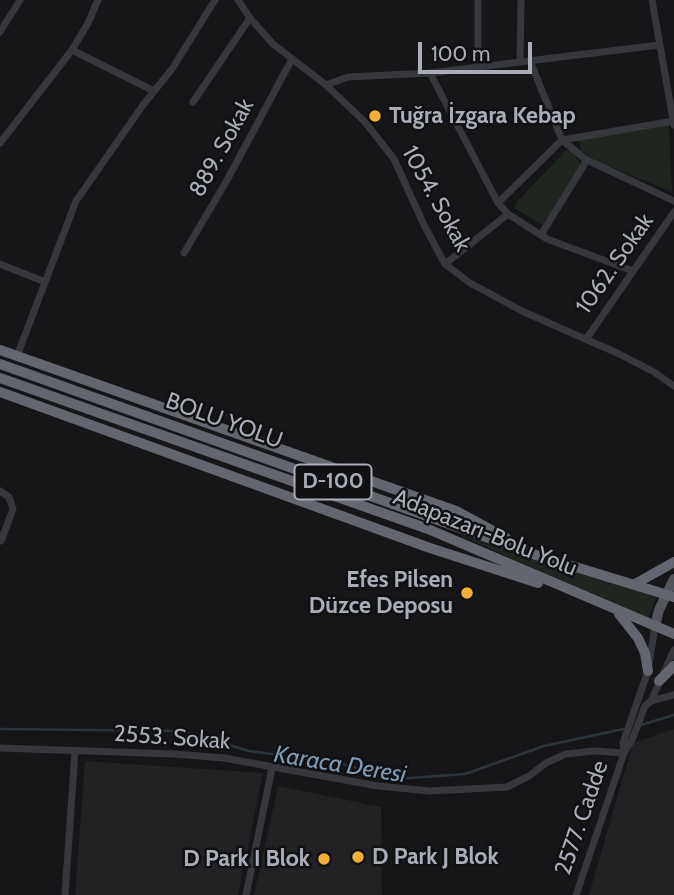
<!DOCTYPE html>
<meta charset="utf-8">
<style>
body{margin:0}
#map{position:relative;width:674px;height:895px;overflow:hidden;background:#161618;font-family:Cabin,sans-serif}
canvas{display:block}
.scale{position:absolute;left:418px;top:42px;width:114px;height:32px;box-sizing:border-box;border:4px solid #a8adb8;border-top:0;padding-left:9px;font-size:21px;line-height:24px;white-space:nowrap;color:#a8adb8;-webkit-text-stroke:5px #111113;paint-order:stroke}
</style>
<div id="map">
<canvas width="674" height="895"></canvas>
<div class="scale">100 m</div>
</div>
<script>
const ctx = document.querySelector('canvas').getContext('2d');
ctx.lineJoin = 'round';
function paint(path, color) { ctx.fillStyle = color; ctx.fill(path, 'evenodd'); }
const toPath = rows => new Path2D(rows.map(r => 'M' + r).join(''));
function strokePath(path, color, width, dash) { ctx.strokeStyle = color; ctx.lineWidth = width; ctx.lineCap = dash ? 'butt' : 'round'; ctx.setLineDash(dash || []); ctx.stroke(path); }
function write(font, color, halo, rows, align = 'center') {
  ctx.font = font + ' Cabin,sans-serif'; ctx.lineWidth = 5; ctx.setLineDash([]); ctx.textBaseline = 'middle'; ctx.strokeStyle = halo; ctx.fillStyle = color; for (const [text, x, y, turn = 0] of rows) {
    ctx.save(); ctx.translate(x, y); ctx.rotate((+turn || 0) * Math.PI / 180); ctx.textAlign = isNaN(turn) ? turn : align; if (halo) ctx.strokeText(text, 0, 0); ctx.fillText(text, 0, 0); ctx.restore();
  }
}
paint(toPath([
 [674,729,674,895,589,895,633,743],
 [85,761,263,773,238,895,75,895],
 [278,786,381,807,382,895,254,895]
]), '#222225');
paint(toPath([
 [669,125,672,192,599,162,581,151,579,139],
 [566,150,571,151,582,165,543,225,514,208,516,203],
 [457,534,568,571,657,595,648,620]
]), '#1e261f');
strokePath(toPath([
 [641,725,674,715],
 [0,729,182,731,249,751,339,763,396,779,465,774,544,746,628,728]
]), '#2c353c', 2.5);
strokePath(toPath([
 [238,0,250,18,273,44,326,85,365,122,394,159,424,225,445,264,470,283,524,312,617,353,654,372,674,386],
 [652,0,674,125],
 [0,32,20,0],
 [72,50,154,91],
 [530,61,562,140,585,159,674,201],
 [520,62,521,0],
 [478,67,478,0],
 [430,73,498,203,508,214,547,239,633,271],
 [326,85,348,77,430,73,659,45],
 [193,102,250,18],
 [0,143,72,50,88,23,98,0],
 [498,203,562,140,674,121],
 [541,235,587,160],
 [184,253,226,182,292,59],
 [0,264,45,282],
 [445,264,508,214],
 [587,338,674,212],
 [17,356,76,201,143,105,172,69,215,0],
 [0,491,9,497,13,509,1,541],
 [651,701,674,695],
 [0,748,175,754,224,758,378,786,430,791,507,787,529,776,546,763,566,754,594,751,624,753],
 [624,753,623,743,648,671,655,626],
 [65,895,75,751],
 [246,895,272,768],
 [576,895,624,753,632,740,645,706,651,701,674,650]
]), '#37383d', 7);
strokePath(toPath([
 [655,626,659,610,674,579]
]), '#53555c', 10);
strokePath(toPath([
 [0,350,456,511,506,538],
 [0,364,536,555,674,597],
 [0,378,428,529,674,634],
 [0,392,430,548,538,583],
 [635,584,674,562],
 [619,614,638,638,645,653,648,671],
 [659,681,674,666]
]), '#63666e', 10);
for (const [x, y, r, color] of [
 [375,116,7,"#f2b134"],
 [467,593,7,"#f2b134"],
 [358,857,7,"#f2b134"],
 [324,859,7,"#f2b134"]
]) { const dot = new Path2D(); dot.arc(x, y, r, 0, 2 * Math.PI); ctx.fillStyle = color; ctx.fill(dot); strokePath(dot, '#111113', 2.5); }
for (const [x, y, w] of [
 [333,482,77]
]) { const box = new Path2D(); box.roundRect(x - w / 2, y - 17.5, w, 35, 5); ctx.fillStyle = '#111113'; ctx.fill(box); strokePath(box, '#a8adb8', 2); }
write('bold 21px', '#a8adb8', null, [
 ["D-100",333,482]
]);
write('bold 23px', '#a8adb8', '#111113', [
 ["Tuğra İzgara Kebap",389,116],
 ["Efes Pilsen",453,580,"right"],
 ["Düzce Deposu",453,606,"right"],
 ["D Park J Blok",372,857],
 ["D Park I Blok",310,859,"right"]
], 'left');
write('23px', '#a8adb8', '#111113', [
 ["889. Sokak",222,148,-61],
 ["1054. Sokak",436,199,61],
 ["1062. Sokak",615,264,-55],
 ["BOLU YOLU",224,421,20],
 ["Adapazarı-Bolu Yolu",485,533,22],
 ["2553. Sokak",172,738,4],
 ["2577. Cadde",582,818,-71]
]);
write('italic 24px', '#7f9bb3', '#111113', [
 ["Karaca Deresi",340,765,9]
]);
</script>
